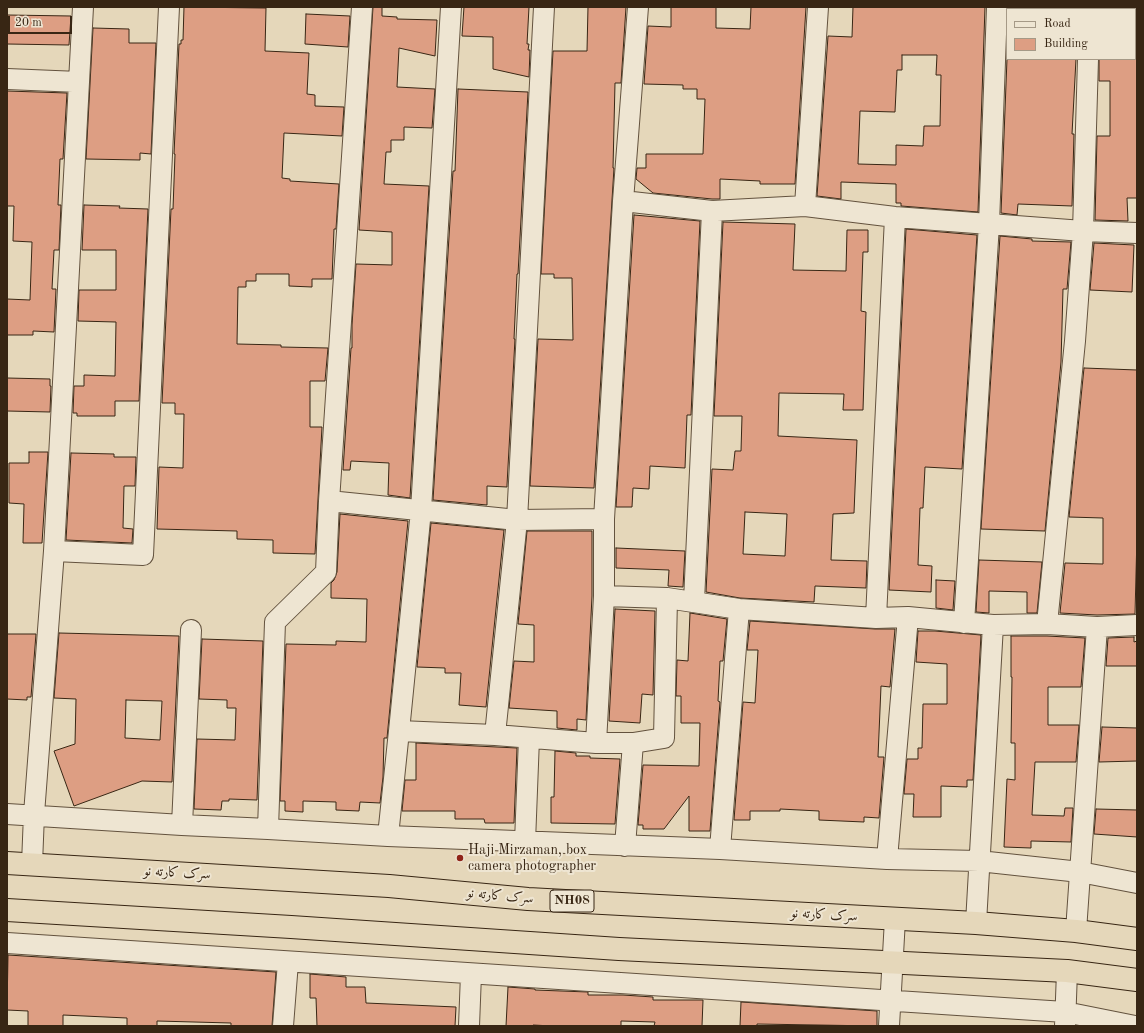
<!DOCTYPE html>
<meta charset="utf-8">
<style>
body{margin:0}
#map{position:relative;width:1144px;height:1033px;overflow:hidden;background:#e5d7ba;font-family:"Old Standard TT",serif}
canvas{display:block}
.frame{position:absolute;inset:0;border:8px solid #382614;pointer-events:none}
.legend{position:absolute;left:1006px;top:8px;width:130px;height:52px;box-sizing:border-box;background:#eee5d2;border:1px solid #a59986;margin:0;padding:5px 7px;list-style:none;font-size:12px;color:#382614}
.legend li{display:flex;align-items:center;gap:8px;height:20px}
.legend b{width:20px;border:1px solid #a59986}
.scale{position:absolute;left:8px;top:16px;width:64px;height:18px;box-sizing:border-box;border:2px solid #382614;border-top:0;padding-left:5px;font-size:12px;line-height:14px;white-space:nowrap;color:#382614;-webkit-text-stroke:3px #eee5d2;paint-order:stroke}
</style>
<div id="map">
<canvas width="1144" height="1033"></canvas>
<div class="frame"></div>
<ul class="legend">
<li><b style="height:5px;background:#eee5d2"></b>Road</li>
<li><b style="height:11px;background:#dd9e83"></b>Building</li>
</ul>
<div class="scale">20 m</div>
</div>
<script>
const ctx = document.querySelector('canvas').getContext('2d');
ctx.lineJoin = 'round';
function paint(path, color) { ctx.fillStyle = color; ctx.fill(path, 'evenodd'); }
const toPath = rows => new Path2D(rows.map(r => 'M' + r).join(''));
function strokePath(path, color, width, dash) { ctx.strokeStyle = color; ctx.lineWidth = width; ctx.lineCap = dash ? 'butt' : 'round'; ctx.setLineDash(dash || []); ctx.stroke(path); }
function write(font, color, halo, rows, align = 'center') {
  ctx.font = font + ' "Old Standard TT",Amiri,serif'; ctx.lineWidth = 4; ctx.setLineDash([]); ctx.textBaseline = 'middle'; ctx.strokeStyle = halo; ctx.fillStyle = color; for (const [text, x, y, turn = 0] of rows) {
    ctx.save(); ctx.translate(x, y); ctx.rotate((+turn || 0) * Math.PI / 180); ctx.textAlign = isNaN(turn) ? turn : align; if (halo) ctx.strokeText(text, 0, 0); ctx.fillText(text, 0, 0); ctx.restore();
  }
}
const building = toPath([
 [184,7,266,8,265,51,309,53,307,94,315,95,315,106,344,107,342,136,284,133,282,178,290,179,290,181,339,184,336,229,334,229,332,279,312,279,312,287,289,286,289,274,256,274,256,281,246,281,246,287,238,287,237,344,281,345,281,347,328,348,325,381,310,381,310,427,322,427,315,554,273,553,273,540,237,539,237,531,157,529,159,467,183,468,184,414,175,414,175,403,162,403,171,209,173,209,175,154,174,154,179,44,181,44,181,40,183,40,184,7],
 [373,7,382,7,382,16,397,17,397,19,437,20,435,56,399,48,397,87,435,89,432,128,404,127,404,140,391,140,391,152,386,152,384,184,429,186,410,498,388,495,389,463,351,461,350,470,343,470,351,348,352,348,352,325,356,264,392,265,392,232,359,230,373,7],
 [464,7,529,7,527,44,529,44,528,50,530,50,529,77,493,69,493,37,462,36,464,7],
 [588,7,626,7,621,83,615,83,613,168,614,168,594,488,530,486,538,339,573,340,572,278,554,278,554,274,541,274,553,51,587,51,588,7],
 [671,7,716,7,716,28,750,29,751,7,806,7,795,184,760,184,760,181,720,179,720,199,712,199,653,193,636,179,637,168,646,168,646,154,703,154,705,99,697,99,697,89,683,89,683,85,644,84,648,26,671,27,671,7],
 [853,7,985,7,978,212,901,206,901,203,896,203,896,184,841,182,841,199,817,196,828,36,852,37,853,7],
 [902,55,937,55,936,75,941,75,940,126,924,126,923,146,896,145,896,165,858,164,860,111,895,112,897,70,902,70,902,55],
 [306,14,350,16,348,47,305,44,306,14],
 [7,15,71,16,69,45,7,44,7,15],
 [93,28,129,29,129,43,156,43,151,154,140,153,140,160,86,159,93,28],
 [1007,59,1076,59,1072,134,1074,134,1072,206,1018,204,1017,215,1001,213,1007,59],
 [1099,59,1137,59,1137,198,1127,198,1128,221,1095,220,1097,136,1110,136,1110,81,1099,81,1099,59],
 [458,89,528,92,518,274,517,274,514,339,515,339,507,485,507,487,487,486,487,505,433,500,453,171,455,171,458,89],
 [7,91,67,93,63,159,60,159,58,205,61,205,59,250,54,250,52,289,56,289,54,332,33,331,33,335,7,335,7,299,30,300,32,242,13,241,14,206,7,206,7,91],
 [84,205,120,206,119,208,148,209,139,401,115,401,115,416,77,416,77,413,73,413,74,386,84,386,84,375,115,376,116,322,78,321,79,290,116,290,116,250,82,250,84,205],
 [634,215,700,221,691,415,687,415,685,468,650,466,649,489,633,488,632,507,616,507,634,215],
 [723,222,795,224,793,270,846,271,847,230,868,230,868,252,863,252,861,311,866,312,863,410,843,410,844,394,779,393,778,436,857,440,854,513,833,514,831,560,867,561,866,588,815,586,814,602,740,598,706,592,712,469,733,470,735,451,741,451,742,416,714,416,723,222],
 [745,512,787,514,785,556,743,554,745,512],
 [906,229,977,235,962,469,925,467,923,508,920,508,918,565,932,566,931,592,889,590,906,229],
 [1000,236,1032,239,1032,241,1071,242,1067,289,1063,289,1061,362,1045,531,981,529,1000,236],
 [1094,243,1134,245,1132,292,1090,290,1094,243],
 [1084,368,1137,370,1137,535,1135,614,1097,615,1060,613,1065,563,1103,564,1103,518,1069,517,1084,368],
 [7,378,50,379,50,386,51,386,50,412,7,411,7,378],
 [29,452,48,452,42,543,23,543,24,504,9,503,9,463,29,463,29,452],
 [71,453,114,454,114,457,136,457,135,486,124,486,123,528,133,529,132,543,66,540,71,453],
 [340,514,408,521,387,738,384,738,383,777,380,803,360,802,359,811,336,810,336,802,303,801,303,812,285,811,285,801,280,801,286,644,336,645,336,641,366,642,367,599,331,598,331,583,334,580,337,572,340,514],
 [431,523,504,530,486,707,459,705,461,673,445,673,445,668,417,667,431,523],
 [527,531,592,531,592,596,586,720,577,719,577,730,557,728,557,711,509,708,514,661,534,662,534,625,518,624,527,531],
 [616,548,685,551,683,587,668,586,669,570,616,568,616,548],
 [979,560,1042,562,1037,613,1027,613,1027,592,989,591,989,613,976,612,979,560],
 [936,580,955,581,953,610,936,608,936,580],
 [615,609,655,611,653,695,642,694,640,723,609,721,615,609],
 [690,613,727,619,723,661,720,661,718,701,720,702,710,831,689,831,689,796,664,829,643,829,643,825,638,825,643,765,699,766,700,723,681,723,681,696,676,696,677,660,688,661,690,613],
 [750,621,875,629,895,629,890,687,881,686,878,757,884,757,879,818,864,817,864,822,819,820,819,811,780,809,780,811,750,811,750,820,734,820,743,702,755,703,758,650,747,650,750,621],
 [918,631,935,631,981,635,973,780,967,780,967,787,941,786,941,817,913,817,914,794,904,794,907,759,918,759,918,748,922,748,923,704,947,704,947,664,916,662,918,631],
 [59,633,179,636,172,782,142,781,74,806,54,751,75,744,76,699,54,698,59,633],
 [126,700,162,701,160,740,125,738,126,700],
 [7,634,36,634,31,697,27,697,27,700,7,699,7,634],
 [1011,636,1047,636,1085,638,1081,687,1048,687,1048,725,1079,725,1076,762,1035,762,1032,815,1064,816,1065,808,1073,808,1071,842,1031,841,1031,848,1004,847,1007,779,1015,780,1015,743,1011,743,1012,677,1011,677,1011,636],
 [1134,637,1134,642,1137,641,1137,666,1106,666,1108,638,1134,637],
 [202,639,263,641,257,800,229,799,229,801,222,801,221,810,194,809,197,739,235,740,236,708,227,708,227,700,199,699,202,639],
 [1102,727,1137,728,1137,761,1099,762,1102,727],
 [416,743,517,748,514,823,485,823,484,819,455,819,455,811,402,811,405,780,416,780,416,743],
 [555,751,576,753,576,756,590,756,590,758,620,759,615,824,551,823,551,797,554,797,555,751],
 [1096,809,1137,810,1137,837,1094,834,1096,809],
 [8,955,276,972,272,1026,231,1026,231,1023,157,1021,157,1026,127,1026,127,1018,63,1015,63,1026,28,1026,28,1011,7,1010,8,955],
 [310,974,346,977,346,987,365,987,366,1003,456,1007,455,1026,317,1026,316,998,310,998,310,974],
 [508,987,535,989,535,990,588,992,588,995,623,995,653,997,653,1000,703,1000,702,1026,654,1026,655,1022,621,1021,621,1026,552,1026,533,1025,533,1026,506,1026,508,987],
 [741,1002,877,1011,877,1026,757,1024,757,1026,740,1026,741,1002]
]);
paint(building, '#dd9e83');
strokePath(building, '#382614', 1);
const minor = toPath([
 [1090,9,1090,7],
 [7,79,79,82],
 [623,201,712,211,805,206,895,217,1083,231,1137,233],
 [805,206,818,7],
 [329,501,517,520,604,519],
 [54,551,143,555,169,7],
 [604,596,667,598,739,609,876,618,908,617,993,625,1047,624,1097,627,1137,625],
 [694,601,712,211],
 [876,618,895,217],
 [964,623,989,224,997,7],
 [1047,624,1075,341,1083,231,1088,59],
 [399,731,495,735,596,743,633,743,664,738,667,598],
 [495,735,517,520,544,7],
 [596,743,604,596,604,519,623,201,638,7],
 [7,814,182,825,268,829,388,836,720,849,887,859,979,861,1080,872,1137,883],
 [182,825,191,630],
 [268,829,275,622,326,572,329,501,362,7],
 [388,836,399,731,421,510,451,7],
 [525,842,529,738],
 [625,846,633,743],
 [720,849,739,609],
 [887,859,908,617],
 [32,864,34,814,54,551,83,7],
 [976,923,993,625],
 [1076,931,1097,627],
 [7,943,1065,1012,1135,1026],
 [283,1026,288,962],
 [469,1026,471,974],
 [889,1026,895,919],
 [1065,1026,1067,971]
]);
const trunk = toPath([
 [7,863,389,886,528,899,976,923,1076,931,1137,939],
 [7,910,291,927,619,949,1067,971,1137,980]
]);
strokePath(minor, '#63523e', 22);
strokePath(trunk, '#382614', 24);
strokePath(minor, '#eee5d2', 20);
strokePath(trunk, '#e5d7ba', 22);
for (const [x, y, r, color] of [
 [460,858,4,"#8f2418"]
]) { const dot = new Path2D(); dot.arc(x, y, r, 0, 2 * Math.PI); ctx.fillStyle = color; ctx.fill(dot); strokePath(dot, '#eee5d2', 1.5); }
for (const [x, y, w] of [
 [572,901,44]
]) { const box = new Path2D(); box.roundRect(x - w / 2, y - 11, w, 22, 3); ctx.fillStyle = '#eee5d2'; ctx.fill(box); strokePath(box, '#382614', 1); }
write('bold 13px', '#382614', null, [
 ["NH08",572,901]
]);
write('14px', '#382614', '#eee5d2', [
 ["Haji Mirzaman, box",468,850],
 ["camera photographer",468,866]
], 'left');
write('14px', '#382614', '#eee5d2', [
 ["سرک کارته نو",177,873,3],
 ["سرک کارته نو",500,896,5],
 ["سرک کارته نو",824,915,3]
]);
</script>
